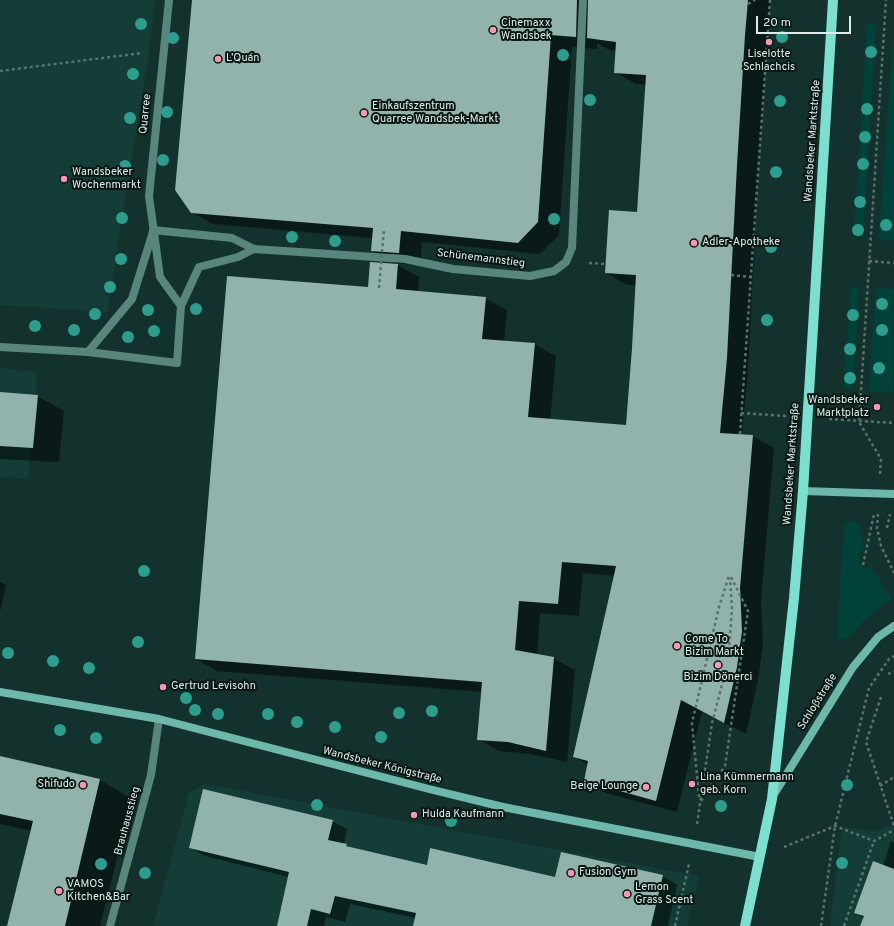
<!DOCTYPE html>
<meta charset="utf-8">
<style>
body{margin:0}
#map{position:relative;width:894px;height:926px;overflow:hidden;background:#14322d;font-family:Overpass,sans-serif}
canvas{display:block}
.scale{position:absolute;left:756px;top:16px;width:95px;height:18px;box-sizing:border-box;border:2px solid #dcede9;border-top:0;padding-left:5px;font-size:12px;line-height:14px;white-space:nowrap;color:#dcede9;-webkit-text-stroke:3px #0b1715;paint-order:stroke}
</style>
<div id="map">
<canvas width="894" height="926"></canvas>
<div class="scale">20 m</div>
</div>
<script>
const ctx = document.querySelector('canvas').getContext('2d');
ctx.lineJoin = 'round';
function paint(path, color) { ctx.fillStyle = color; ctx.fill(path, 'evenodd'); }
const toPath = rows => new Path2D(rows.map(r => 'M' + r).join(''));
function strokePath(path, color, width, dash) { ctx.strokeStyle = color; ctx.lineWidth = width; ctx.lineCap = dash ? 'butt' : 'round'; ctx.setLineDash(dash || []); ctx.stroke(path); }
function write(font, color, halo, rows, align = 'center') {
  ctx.font = font + ' Overpass,sans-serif'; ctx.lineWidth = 4; ctx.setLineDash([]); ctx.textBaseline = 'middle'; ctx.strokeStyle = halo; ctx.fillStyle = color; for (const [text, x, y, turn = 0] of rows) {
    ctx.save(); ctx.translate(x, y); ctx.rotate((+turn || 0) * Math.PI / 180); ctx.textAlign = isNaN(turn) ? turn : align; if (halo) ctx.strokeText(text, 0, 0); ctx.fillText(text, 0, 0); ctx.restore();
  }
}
paint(toPath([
 [0,0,155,0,149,52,107,312,0,305],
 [0,368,37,372,28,479,0,477],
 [205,784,699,876,687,926,153,926,189,793],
 [894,823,894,926,830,926,842,827,878,831]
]), '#143d37');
paint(toPath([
 [867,23,876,23,863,237,854,237],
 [894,24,894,240,879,239],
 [851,287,859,287,853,388,843,388],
 [876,288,894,289,893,392,869,392],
 [844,522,857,522,859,524,864,550,857,553,864,569,871,566,891,598,889,602,881,607,864,620,848,639,837,639]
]), '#00423a');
paint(toPath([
 [193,0,770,0,758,177,748,370,742,436,753,436,774,448,761,601,763,644,758,680,746,734,702,712,677,812,606,793,585,780,588,765,574,757,615,576,583,573,579,616,540,613,537,655,553,658,575,670,567,762,530,754,499,751,478,739,482,692,217,671,196,659,369,288,397,265,372,251,373,238,213,224,191,212],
 [597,43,609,50,616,51,615,72,636,84,646,85,638,213,606,273,627,285,636,285,633,348,627,426,550,420,556,356,534,344,504,342,507,310,485,298,418,292,419,277,394,263,420,265,422,242,540,254,559,235,572,47,597,49],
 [0,393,37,396,64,411,59,462,0,459],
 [0,582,6,585,0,612],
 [0,758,100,780,132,799,100,926,8,926,32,831,0,824],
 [332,821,347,829,344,844,354,849,427,866,556,878,662,876,677,885,668,926,414,926,416,918,350,904,345,922,326,917,324,926,278,926,289,877,205,856,190,848],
 [891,841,894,843,894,926,861,926,864,918,855,912,883,866]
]), '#0007');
paint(toPath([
 [192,0,577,0,576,37,551,35,538,222,518,243,401,231,399,253,371,251,373,228,191,213,175,190],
 [588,0,748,0,745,35,737,165,727,358,720,433,753,435,740,588,742,631,737,667,724,723,681,700,656,801,584,781,588,761,573,757,616,566,562,562,558,604,519,601,515,650,554,657,546,751,508,742,477,740,482,682,195,659,227,276,368,287,370,262,398,264,396,289,486,297,482,339,535,343,528,417,626,425,632,348,636,275,605,273,609,210,637,212,646,75,614,73,616,42,587,38],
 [0,392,38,395,33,448,0,446],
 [0,756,100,779,65,926,7,926,33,821,0,814],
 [203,789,333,820,328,840,347,844,346,846,427,865,430,848,555,877,561,852,663,875,651,926,413,926,416,913,335,896,330,914,311,909,307,926,277,926,289,872,189,848],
 [873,861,894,869,894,926,860,926,864,916,854,913]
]), '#92b3ac');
strokePath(toPath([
 [748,4,755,0],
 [0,71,142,53],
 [869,261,894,263],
 [589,263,606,264],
 [731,275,751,277],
 [741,413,786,416],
 [829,419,894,423],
 [740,434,770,0],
 [880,474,881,459,859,422,886,0],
 [878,514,877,528,881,546,894,573],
 [887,528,890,514],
 [863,565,874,514],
 [729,651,732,609,730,578],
 [888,674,894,671],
 [881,697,866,742,894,826],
 [880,786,894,777],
 [699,797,692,723,719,607,729,576],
 [701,801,725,766,748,611,730,575],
 [697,824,712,723,723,681],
 [784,847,835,826,874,841,894,830],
 [675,926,689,864],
 [821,926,835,826,869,688,889,659,894,656],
 [844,926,874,841]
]), '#59726e', 2.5, [3, 3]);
strokePath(toPath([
 [153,230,232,238,254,249,405,259,453,269,530,276,554,271,566,262,572,248,583,0],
 [181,306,199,267,238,257,254,249],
 [0,347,88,352,177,363,181,306,160,277,149,196,169,0],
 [88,352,132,299,153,232],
 [110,926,151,775,159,719]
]), '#58867d', 8);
strokePath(toPath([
 [803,491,894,494],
 [0,692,159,719,429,789,503,807,760,857],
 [773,796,853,667,878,637,894,626]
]), '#6eb8ab', 8);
strokePath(toPath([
 [745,926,772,799,794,598,803,491,833,0]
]), '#7de0cf', 10);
strokePath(toPath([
 [379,288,384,229]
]), '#59726e', 2.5, [3, 3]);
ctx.fillStyle = '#2d9d8e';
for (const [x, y] of [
 [141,24],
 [782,37],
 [173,38],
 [871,52],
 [563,55],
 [133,74],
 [590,100],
 [780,101],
 [867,109],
 [167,112],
 [130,118],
 [865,137],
 [163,160],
 [863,164],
 [125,166],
 [776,172],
 [860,202],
 [122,218],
 [554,219],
 [886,225],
 [858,230],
 [292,237],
 [335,241],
 [771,247],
 [121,259],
 [110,287],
 [882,304],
 [196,309],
 [148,310],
 [95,314],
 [853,315],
 [767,320],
 [35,326],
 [74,330],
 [882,330],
 [154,331],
 [128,337],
 [850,349],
 [879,368],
 [850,378],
 [144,571],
 [138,642],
 [8,653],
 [53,661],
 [89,668],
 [186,698],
 [195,710],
 [432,711],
 [399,713],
 [218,714],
 [268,714],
 [297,722],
 [335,727],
 [60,730],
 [381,737],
 [96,738],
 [847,785],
 [317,805],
 [721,806],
 [451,821],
 [842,863],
 [101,864],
 [145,873]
]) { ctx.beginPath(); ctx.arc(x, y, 6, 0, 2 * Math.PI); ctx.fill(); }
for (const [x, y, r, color] of [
 [493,30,4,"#f19ab2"],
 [769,42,4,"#f19ab2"],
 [218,59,4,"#f19ab2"],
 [364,113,4,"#f19ab2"],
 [64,179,4,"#f19ab2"],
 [694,243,4,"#f19ab2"],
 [877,407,4,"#f19ab2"],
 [677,646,4,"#f19ab2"],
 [718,665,4,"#f19ab2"],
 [163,687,4,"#f19ab2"],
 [692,784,4,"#f19ab2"],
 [83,785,4,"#f19ab2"],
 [646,787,4,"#f19ab2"],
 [414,815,4,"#f19ab2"],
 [571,873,4,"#f19ab2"],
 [59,891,4,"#f19ab2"],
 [627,894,4,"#f19ab2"]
]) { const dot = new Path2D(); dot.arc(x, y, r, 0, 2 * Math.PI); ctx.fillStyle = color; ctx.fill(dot); strokePath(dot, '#0b1715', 1.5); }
write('11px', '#dcede9', '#0b1715', [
 ["Cinemaxx",501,24],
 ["Wandsbek",501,37],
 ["Liselotte",769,55,"center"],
 ["Schlachcis",769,68,"center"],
 ["L’Quán",226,59],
 ["Einkaufszentrum",372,107],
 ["Quarree Wandsbek-Markt",372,120],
 ["Wandsbeker",72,173],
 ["Wochenmarkt",72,186],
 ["Adler-Apotheke",702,243],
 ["Wandsbeker",869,401,"right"],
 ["Marktplatz",869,414,"right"],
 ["Come To",685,640],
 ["Bizim Markt",685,653],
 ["Bizim Dönerci",718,678,"center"],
 ["Gertrud Levisohn",171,687],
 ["Lina Kümmermann",700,778],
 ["geb. Korn",700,791],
 ["Shifudo",75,785,"right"],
 ["Beige Lounge",638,787,"right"],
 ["Hulda Kaufmann",422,815],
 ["Fusion Gym",579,873],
 ["VAMOS",67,885],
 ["Kitchen&Bar",67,898],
 ["Lemon",635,888],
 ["Grass Scent",635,901]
], 'left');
write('11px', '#dcede9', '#0b1715', [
 ["Quarree",146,114,-84],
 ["Wandsbeker Marktstraße",813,141,-86],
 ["Schünemannstieg",481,259,7],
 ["Wandsbeker Marktstraße",792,464,-86],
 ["Schloßstraße",818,702,-58],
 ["Wandsbeker Königstraße",382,766,14],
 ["Brauhausstieg",128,821,-75]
]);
</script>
